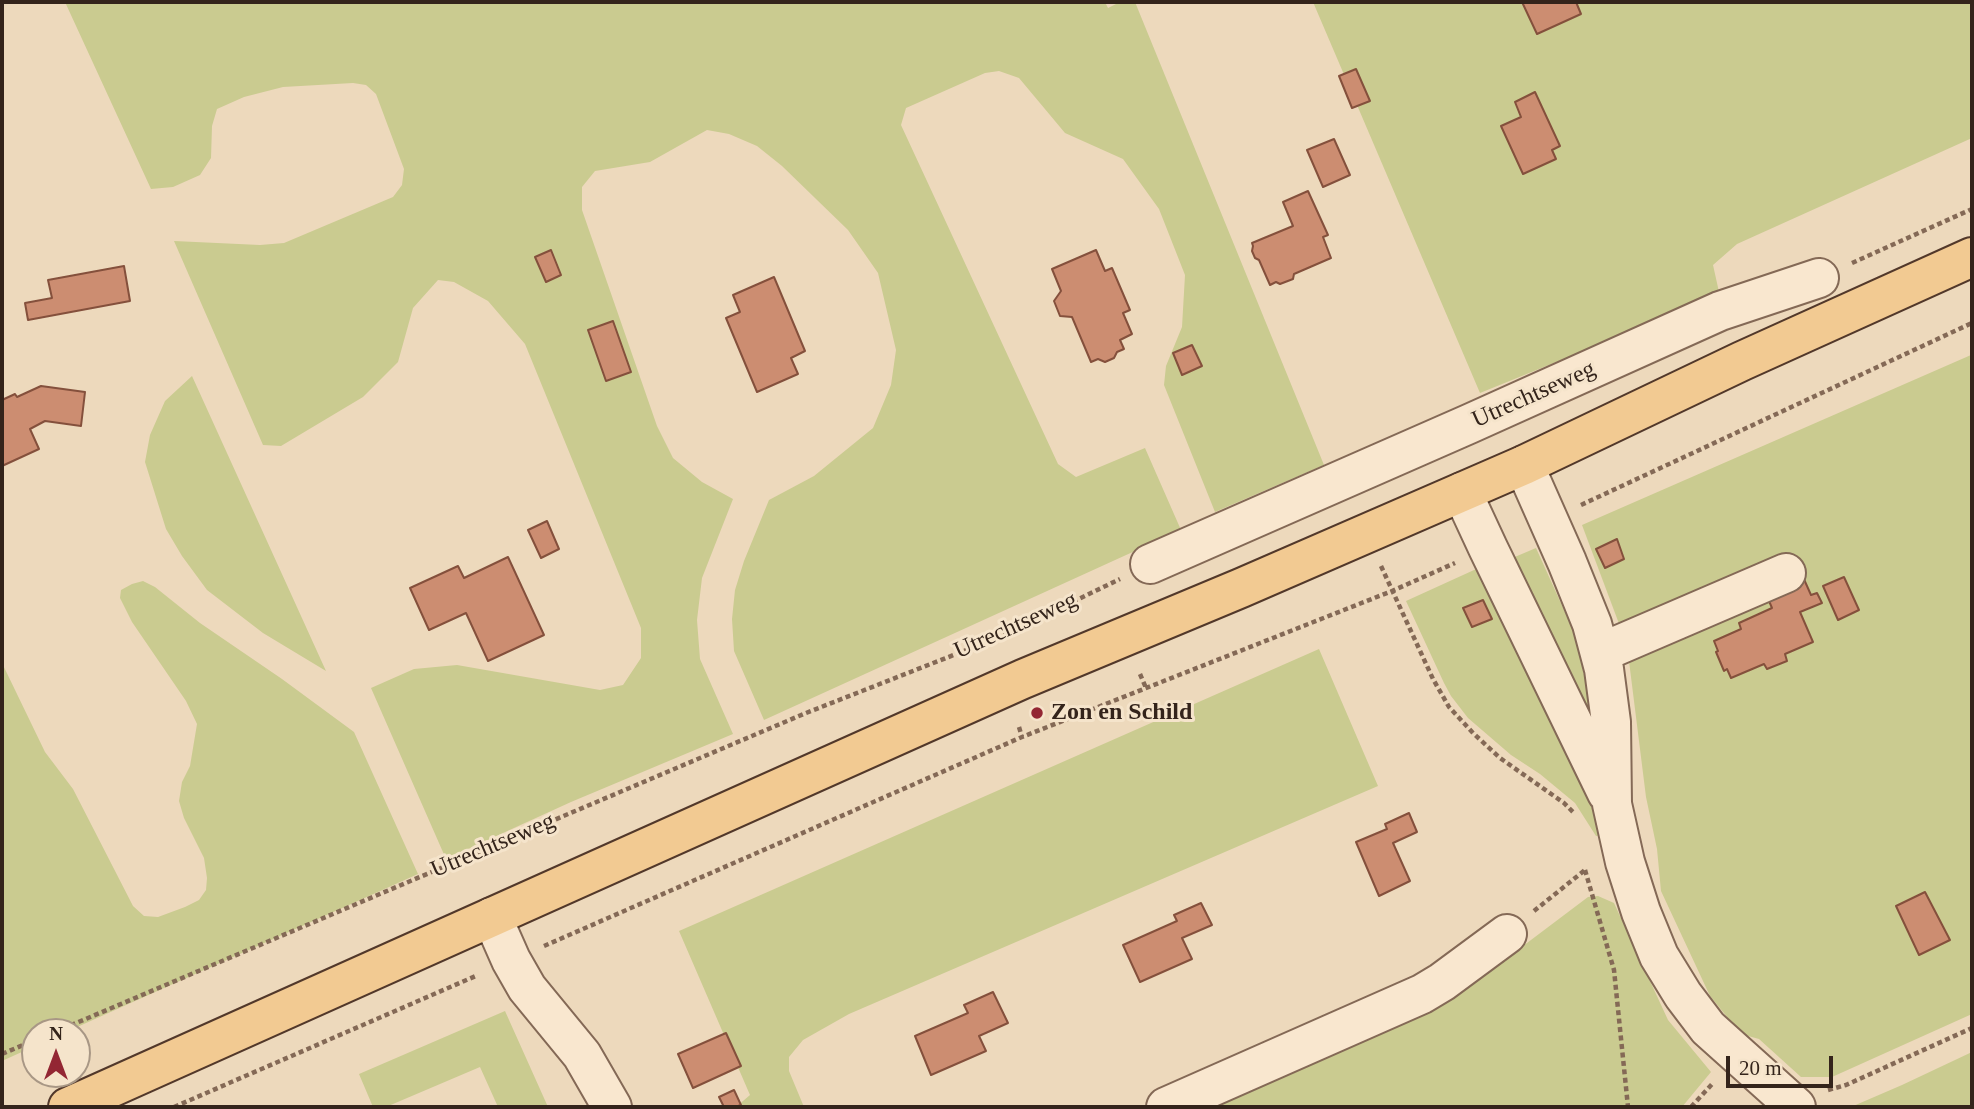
<!DOCTYPE html>
<style>
body{margin:0}
#map{position:relative;width:1974px;height:1109px;overflow:hidden;background:#edd9bc;font-family:"Times New Roman",serif}
canvas{display:block}
.frame{position:absolute;inset:0;border:4px solid #34241b;pointer-events:none}
.north{position:absolute;left:21px;top:1018px;width:70px;height:70px;box-sizing:border-box;background:#f5e4cb;border:2px solid #a89785;border-radius:50%;rotate:0deg;font-size:19px;font-weight:700;line-height:28px;text-align:center;color:#34241b}
.north::after{content:'';display:block;margin:auto;width:24px;height:32px;background:#932633;clip-path:polygon(50% 0,100% 100%,50% 72%,0 100%)}
.scale{position:absolute;left:1726px;top:1056px;width:107px;height:32px;box-sizing:border-box;border:4px solid #34241b;border-top:0;padding-left:9px;font-size:21px;line-height:24px;white-space:nowrap;color:#34241b;-webkit-text-stroke:5px #f5e4cb;paint-order:stroke}
</style>
<div id="map">
<canvas width="1974" height="1109"></canvas>
<div class="frame"></div>
<div class="north">N</div>
<div class="scale">20 m</div>
</div>
<script>
const ctx = document.querySelector('canvas').getContext('2d');
ctx.lineJoin = 'round';
function paint(path, color) { ctx.fillStyle = color; ctx.fill(path, 'evenodd'); }
const toPath = rows => new Path2D(rows.map(r => 'M' + r).join(''));
function strokePath(path, color, width, dash) { ctx.strokeStyle = color; ctx.lineWidth = width; ctx.lineCap = dash ? 'butt' : 'round'; ctx.setLineDash(dash || []); ctx.stroke(path); }
function write(font, color, halo, rows, align = 'center') {
  ctx.font = font + ' "Times New Roman",serif'; ctx.lineWidth = 6; ctx.setLineDash([]); ctx.textBaseline = 'middle'; ctx.strokeStyle = halo; ctx.fillStyle = color; for (const [text, x, y, turn = 0] of rows) {
    ctx.save(); ctx.translate(x, y); ctx.rotate((+turn || 0) * Math.PI / 180); ctx.textAlign = isNaN(turn) ? turn : align; if (halo) ctx.strokeText(text, 0, 0); ctx.fillText(text, 0, 0); ctx.restore();
  }
}
paint(toPath([
 [65,2,1105,2,1108,8,1120,2,1135,2,1324,465,1215,512,1164,385,1166,366,1182,327,1185,275,1159,209,1123,159,1065,133,1019,78,999,71,985,73,906,108,901,125,1058,464,1076,477,1145,448,1181,530,764,720,734,651,732,619,735,590,744,561,769,500,814,476,873,428,891,385,896,350,878,273,848,230,782,166,757,146,729,134,707,130,650,162,595,171,582,187,582,210,657,426,673,458,702,482,733,499,702,578,697,620,700,659,733,734,571,802,446,859,371,688,414,669,457,665,600,690,623,685,641,658,641,628,525,344,488,301,454,282,438,280,413,308,398,362,363,397,281,446,263,445,174,241,260,245,284,243,393,197,402,185,404,169,376,94,366,85,353,83,283,87,244,97,217,109,212,126,211,158,200,175,173,187,151,189],
 [1313,2,1972,2,1972,138,1737,244,1713,265,1719,292,1625,334,1480,393],
 [1971,355,1972,359,1972,1014,1832,1077,1801,1077,1759,1039,1741,1034,1710,996,1661,891,1657,849,1646,797,1627,645,1582,525],
 [192,376,326,671,263,633,207,590,182,556,166,529,145,462,150,435,165,401],
 [1536,548,1574,632,1591,704,1587,709,1510,559],
 [1485,565,1575,748,1603,835,1596,836,1575,803,1540,774,1511,755,1468,718,1451,696,1444,683,1406,601],
 [143,581,155,587,200,623,282,679,354,732,418,874,66,1032,35,1032,35,1046,2,1061,2,663,45,752,73,789,133,906,144,916,158,917,185,907,199,900,206,890,207,878,204,858,184,818,179,801,182,782,190,766,197,724,186,701,132,622,120,598,121,590,132,584],
 [1319,649,1378,786,849,1014,803,1040,789,1057,789,1071,804,1107,736,1107,750,1095,679,931],
 [1598,896,1614,903,1668,1020,1711,1072,1682,1107,1198,1107,1436,1004,1527,943,1588,897],
 [505,1011,548,1107,498,1107,480,1067,386,1107,373,1107,359,1074],
 [1972,1052,1972,1107,1851,1107,1902,1085]
]), '#cacb90');
const building = toPath([
 [1522,2,1576,2,1581,14,1537,34,1522,2],
 [1356,69,1370,101,1352,108,1339,76,1356,69],
 [1535,92,1560,146,1552,150,1556,159,1523,174,1501,126,1521,117,1515,102,1535,92],
 [1334,139,1350,175,1323,187,1307,150,1334,139],
 [1308,191,1328,235,1323,237,1331,258,1294,274,1293,279,1280,284,1276,282,1270,285,1259,260,1255,258,1252,251,1253,246,1252,243,1293,226,1283,202,1308,191],
 [551,250,561,275,546,282,535,257,551,250],
 [1096,250,1105,271,1112,268,1130,310,1123,313,1132,334,1120,340,1124,349,1117,352,1114,358,1105,362,1098,359,1091,362,1072,317,1060,316,1054,301,1061,291,1052,269,1096,250],
 [124,266,130,301,28,320,25,303,52,298,48,280,124,266],
 [774,277,805,351,791,358,798,374,757,392,726,318,740,312,733,295,774,277],
 [613,321,631,372,606,381,588,330,613,321],
 [1192,345,1202,366,1182,375,1173,353,1192,345],
 [41,386,85,392,81,426,45,421,30,429,39,449,2,466,2,400,15,394,17,397,41,386],
 [547,521,559,549,541,558,528,530,547,521],
 [1617,539,1624,559,1605,568,1596,549,1617,539],
 [508,557,544,635,488,661,466,613,429,630,410,588,458,566,464,578,508,557],
 [1803,577,1811,595,1817,593,1822,603,1800,612,1813,642,1785,654,1787,661,1767,669,1764,664,1731,678,1727,669,1724,671,1716,652,1718,651,1714,641,1741,629,1739,623,1772,608,1766,594,1803,577],
 [1844,577,1859,610,1838,620,1823,586,1844,577],
 [1483,600,1492,619,1472,627,1463,608,1483,600],
 [1409,813,1417,832,1393,843,1410,881,1379,896,1356,842,1387,829,1385,824,1409,813],
 [1925,892,1950,940,1919,955,1896,906,1925,892],
 [1201,903,1212,925,1182,938,1192,959,1140,982,1123,945,1177,921,1174,915,1201,903],
 [993,992,1008,1023,979,1036,986,1051,931,1075,915,1036,968,1013,964,1005,993,992],
 [726,1033,741,1066,693,1088,678,1054,726,1033],
 [734,1090,741,1105,735,1107,724,1107,719,1097,734,1090]
]);
paint(building, '#cc8d71');
strokePath(building, '#84503c', 2);
const minor = toPath([
 [1524,465,1567,562,1592,624,1604,669,1611,722,1612,804,1625,862,1641,912,1659,956,1683,995,1708,1028,1796,1107],
 [1462,492,1488,548,1607,793],
 [1150,564,1469,424,1720,311,1819,278],
 [1600,653,1786,573],
 [492,917,511,960,527,988,582,1055,612,1107],
 [1166,1107,1422,994,1442,982,1507,934]
]);
const major = toPath([
 [68,1107,1023,679,1241,588,1524,465,1742,361,1972,257]
]);
strokePath(minor, '#846956', 42);
strokePath(major, '#52382a', 42);
strokePath(toPath([
 [1852,263,1972,209],
 [1581,505,1972,323],
 [1381,566,1433,679,1449,707,1473,733,1500,758,1564,803,1573,812],
 [1140,674,1146,688],
 [1019,727,1022,737],
 [1585,870,1614,970,1628,1107],
 [1534,911,1585,870],
 [544,946,1022,737,1392,591,1455,563],
 [55,1032,806,713,1002,636,1120,579],
 [2,1054,35,1040],
 [1828,1090,1846,1085,1972,1028],
 [174,1107,478,975],
 [1691,1107,1714,1082]
]), '#846956', 4.5, [5, 3.5]);
strokePath(minor, '#f9e7cf', 38);
strokePath(major, '#f2ca92', 38);
for (const [x, y, r, color] of [
 [1037,713,7,"#932633"]
]) { const dot = new Path2D(); dot.arc(x, y, r, 0, 2 * Math.PI); ctx.fillStyle = color; ctx.fill(dot); strokePath(dot, '#f5e4cb', 2.5); }
write('24px', '#34241b', '#f5e4cb', [
 ["Utrechtseweg",1534,395,-24],
 ["Utrechtseweg",1016,626,-24],
 ["Utrechtseweg",493,846,-23]
]);
write('bold 24px', '#34241b', '#f5e4cb', [
 ["Zon en Schild",1051,713]
], 'left');
</script>
